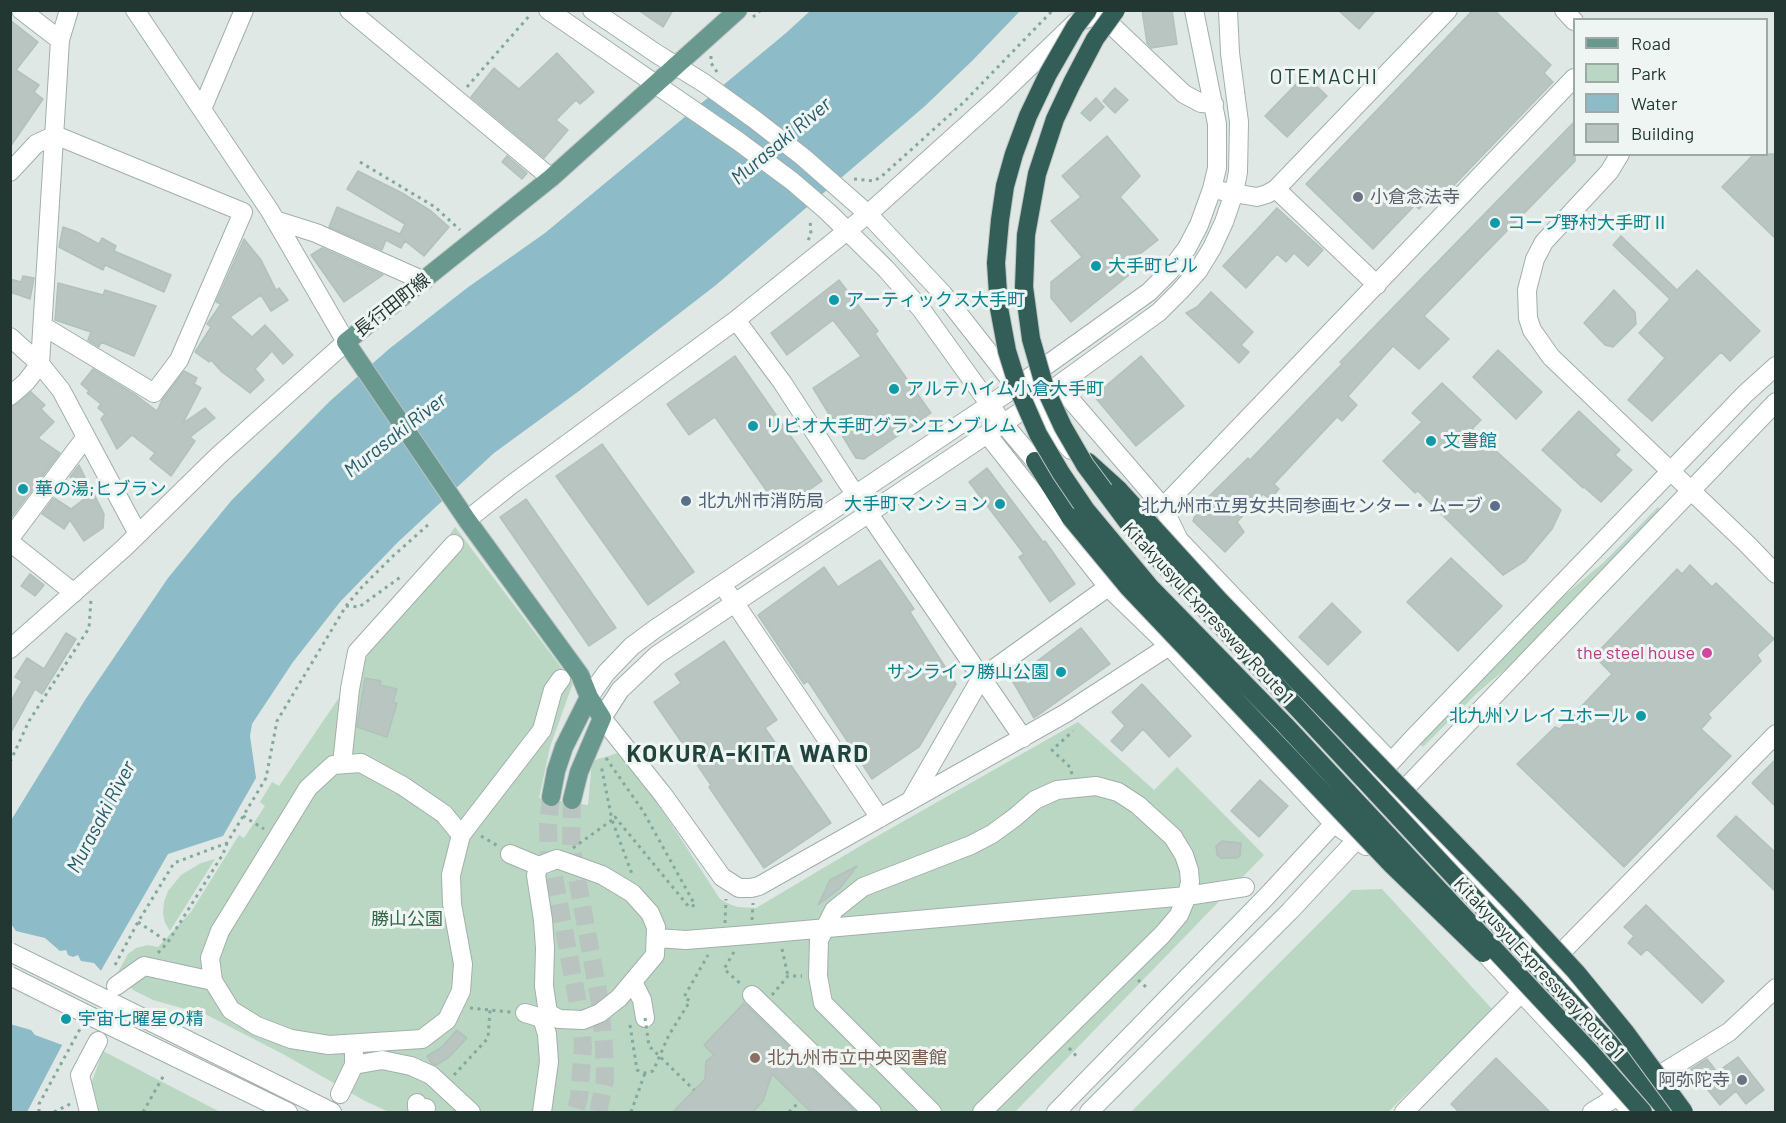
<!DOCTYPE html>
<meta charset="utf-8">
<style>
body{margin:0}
#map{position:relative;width:1786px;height:1123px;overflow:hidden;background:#dfe8e4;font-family:Barlow,sans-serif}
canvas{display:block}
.frame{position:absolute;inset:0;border:12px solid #223632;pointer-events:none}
.legend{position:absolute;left:1573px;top:18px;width:195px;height:138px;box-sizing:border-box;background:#eff5f2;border:2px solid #9da9a5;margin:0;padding:8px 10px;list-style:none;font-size:18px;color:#223632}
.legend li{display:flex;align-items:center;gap:12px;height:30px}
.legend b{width:30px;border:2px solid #9da9a5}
</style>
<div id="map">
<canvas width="1786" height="1123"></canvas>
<div class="frame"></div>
<ul class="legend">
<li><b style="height:8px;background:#69988f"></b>Road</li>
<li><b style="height:16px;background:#bad7c3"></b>Park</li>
<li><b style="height:16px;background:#8dbbc7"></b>Water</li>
<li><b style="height:16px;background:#b8c5c0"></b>Building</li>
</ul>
</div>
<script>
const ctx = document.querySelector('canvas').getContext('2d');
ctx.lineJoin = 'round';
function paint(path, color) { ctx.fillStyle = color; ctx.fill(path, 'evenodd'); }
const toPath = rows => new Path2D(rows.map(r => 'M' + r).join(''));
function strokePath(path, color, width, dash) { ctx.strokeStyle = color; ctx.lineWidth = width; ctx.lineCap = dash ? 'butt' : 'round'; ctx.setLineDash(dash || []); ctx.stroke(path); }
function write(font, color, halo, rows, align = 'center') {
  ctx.font = font + ' Barlow,"Noto Sans JP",sans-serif'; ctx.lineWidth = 6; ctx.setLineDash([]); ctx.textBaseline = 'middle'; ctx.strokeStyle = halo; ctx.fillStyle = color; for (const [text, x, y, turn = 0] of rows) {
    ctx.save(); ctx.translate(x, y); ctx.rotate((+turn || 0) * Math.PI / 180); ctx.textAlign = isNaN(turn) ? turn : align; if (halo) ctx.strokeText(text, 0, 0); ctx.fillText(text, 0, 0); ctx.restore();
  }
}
paint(toPath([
 [1658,507,1662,511,1527,651,1477,693,1423,747,1420,744,1553,605,1604,562],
 [455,527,573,683,550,747,539,798,588,805,592,761,624,751,720,899,727,903,737,907,756,908,867,842,1078,722,1154,790,1177,767,1264,855,1015,1112,389,1112,365,1101,283,1054,207,1015,153,1000,133,990,118,972,128,954,136,948,148,945,158,947,191,912,239,835,244,838,265,806,260,802,272,782,279,786],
 [215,859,170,931,165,923,163,913,164,902,168,891,181,875,201,863],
 [1382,889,1493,1010,1388,1112,1131,1112,1352,890],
 [103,1051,220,1112,81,1112]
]), '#bad7c3');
paint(toPath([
 [810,11,1020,11,973,60,925,106,716,285,579,391,494,453,398,542,340,602,293,662,252,724,250,736,256,778,223,836,168,854,103,967,27,1112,11,1112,10,822,85,700,168,578,231,501,330,401,389,349,467,288,545,233,786,33]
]), '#8dbbc7');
paint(toPath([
 [11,924,16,931,45,938,60,951,66,950,68,955,73,957,78,955,81,961,94,963,103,973,65,1046,35,1035,31,1030,10,1024]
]), '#dfe8e4');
const building = toPath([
 [638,10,673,10,663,27,638,10],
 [1142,10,1172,10,1177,44,1151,48,1147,43,1142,10],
 [1338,10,1376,10,1359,29,1338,10],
 [1473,10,1494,10,1551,65,1544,73,1553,82,1434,206,1428,200,1419,209,1415,205,1373,249,1306,184,1473,10],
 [10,20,38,42,16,70,39,85,34,92,43,99,10,147,10,20],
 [557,53,594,92,580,104,576,100,556,120,568,130,544,158,471,97,494,68,519,89,557,53],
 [1305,75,1327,96,1287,137,1265,116,1305,75],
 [1115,88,1128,100,1115,113,1103,101,1115,88],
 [1096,98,1104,107,1090,121,1081,113,1096,98],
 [1575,121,1575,161,1424,316,1449,339,1419,369,1393,346,1348,396,1357,405,1342,421,1337,417,1274,484,1279,489,1270,499,1263,494,1237,522,1244,532,1225,552,1193,521,1198,507,1248,458,1250,460,1342,364,1340,362,1575,121],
 [1107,136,1140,176,1120,197,1158,240,1123,267,1129,275,1071,322,1051,298,1051,282,1082,257,1051,221,1081,197,1062,176,1107,136],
 [1754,154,1776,154,1776,239,1722,187,1754,154],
 [507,156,527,173,522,179,502,162,507,156],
 [358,171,402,193,431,211,449,227,424,256,405,241,401,248,386,240,382,250,329,227,337,207,400,234,405,224,347,189,358,171],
 [1277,208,1323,250,1308,266,1294,253,1286,262,1277,254,1246,288,1223,266,1277,208],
 [63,227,77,232,99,244,102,238,116,246,114,251,171,275,164,292,105,265,103,270,59,247,63,227],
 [1621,236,1677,290,1697,270,1760,331,1730,361,1721,352,1652,421,1628,400,1665,358,1639,333,1670,299,1613,245,1621,236],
 [244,239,261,260,276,290,279,288,288,300,271,311,261,295,230,317,252,337,265,325,293,355,283,364,272,351,255,369,264,380,250,393,222,372,211,360,209,362,195,352,211,327,207,324,221,304,216,302,244,239],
 [322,248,383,275,344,302,311,255,322,248],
 [23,276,34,278,30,299,10,292,10,279,21,282,23,276],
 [839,280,878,331,875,334,931,413,864,459,856,458,813,388,861,356,833,320,787,355,771,333,839,280],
 [58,283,103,295,105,290,156,306,134,356,101,342,99,347,88,340,91,332,55,320,58,283],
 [1614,290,1635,312,1636,324,1613,347,1605,345,1584,323,1614,290],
 [1211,292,1253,332,1241,345,1249,352,1239,363,1186,313,1197,307,1211,292],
 [1498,350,1542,392,1516,419,1473,377,1498,350],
 [735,356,822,481,780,510,715,417,689,435,667,404,735,356],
 [1141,356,1184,406,1136,446,1094,396,1141,356],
 [93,369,137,396,157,411,162,400,184,371,197,378,194,384,201,388,183,423,205,408,215,418,190,437,195,441,171,476,150,459,155,453,132,435,117,449,101,419,105,414,98,408,101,404,87,393,89,391,81,384,93,369],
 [1442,383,1481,420,1472,429,1561,510,1552,529,1525,561,1503,575,1418,491,1415,493,1383,461,1422,422,1412,413,1442,383],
 [31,392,45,405,41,409,54,422,38,438,60,453,10,519,10,407,17,404,31,392],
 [1579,411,1620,450,1615,455,1632,470,1601,502,1584,487,1583,488,1542,450,1579,411],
 [602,444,694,572,648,605,556,476,602,444],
 [79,465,92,492,70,477,79,465],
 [987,468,1043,542,1045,541,1075,584,1050,602,1019,557,1024,554,969,482,987,468],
 [93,492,104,514,103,528,84,541,70,520,64,529,42,514,54,498,71,509,93,492],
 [526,499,616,628,589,646,500,517,526,499],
 [1451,558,1502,606,1458,651,1407,602,1451,558],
 [880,560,914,609,910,612,956,684,919,747,872,779,808,681,804,684,758,615,824,567,838,587,880,560],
 [1690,565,1712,587,1716,583,1774,639,1757,655,1761,661,1708,714,1711,718,1701,729,1731,756,1624,867,1517,764,1555,727,1560,729,1612,674,1594,656,1677,569,1682,574,1690,565],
 [30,574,44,585,35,596,21,586,30,574],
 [1332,603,1361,632,1328,665,1299,637,1332,603],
 [1081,628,1110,664,1034,718,1012,680,1081,628],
 [66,633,76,639,42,694,35,689,10,734,10,703,22,681,15,677,27,658,44,669,66,633],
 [724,641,777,720,765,728,831,823,764,868,709,787,711,785,654,702,681,683,675,674,724,641],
 [365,678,381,681,380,685,397,689,393,702,397,703,387,737,357,727,365,678],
 [1142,684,1191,736,1169,757,1143,729,1122,751,1111,741,1125,726,1112,712,1142,684],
 [1776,759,1776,807,1752,783,1776,759],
 [1260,780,1288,806,1259,837,1231,811,1260,780],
 [1736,816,1776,853,1776,892,1717,836,1736,816],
 [1222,841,1241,843,1240,856,1237,858,1221,858,1217,855,1216,846,1222,841],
 [857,866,839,889,818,905,830,880,857,866],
 [1646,905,1724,981,1702,1003,1647,949,1641,955,1628,943,1634,936,1624,927,1646,905],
 [744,1003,853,1109,856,1113,812,1113,772,1074,763,1101,752,1113,672,1113,705,1079,706,1061,714,1055,704,1045,744,1003],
 [457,1030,467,1038,448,1058,436,1065,431,1063,427,1056,442,1047,457,1030],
 [1738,1057,1764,1090,1746,1104,1736,1091,1720,1105,1691,1069,1707,1059,1717,1072,1738,1057],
 [1496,1058,1551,1113,1460,1113,1451,1104,1496,1058]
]);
paint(building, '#b8c5c0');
strokePath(building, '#b2c1bb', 1.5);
strokePath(toPath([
 [551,797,548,824,549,851,580,1014,583,1046,579,1098,575,1112],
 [572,800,571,845,600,1003,604,1047,605,1080,598,1112]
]), '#b9c4c0', 18, [18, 9]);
const minor = toPath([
 [21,10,60,40],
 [349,10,551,178],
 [548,10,738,141,792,181,828,212,886,269,921,309,1003,423,1045,473],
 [592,10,657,54,704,83,754,119,803,157,868,214,943,294,1016,387,1071,450],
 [1564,10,1574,21],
 [202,109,244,10],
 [1620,154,1609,172,1544,242,1535,259,1527,290,1528,318,1532,330,1551,357,1747,544,1776,574],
 [10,172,36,144,55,135,243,212,179,360,154,393,43,326],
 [1276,189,1377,285],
 [1222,191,1257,197,1267,194,1276,189,1448,10],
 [275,220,316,233,424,281],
 [736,320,782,382,847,482,1023,738],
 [10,337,40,364,61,390,138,534],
 [1058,385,1163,507,1179,540,1391,762],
 [10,396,26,382,40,364,60,40,69,10],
 [987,434,1108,587,1169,646,1333,823,1366,846],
 [1163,507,1574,78],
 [467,520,511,485,736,320,868,214,998,97,1076,22,1092,17,1106,20,1184,94,1201,103,1214,104],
 [10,538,85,438],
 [10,542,74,593],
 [728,593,880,818],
 [1169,646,1066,713,759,886,751,888,739,888,722,877,664,796,602,718,620,690,657,655,1032,404,1159,312,1180,291,1198,271,1212,248,1224,222,1234,193,1238,172,1239,122,1230,53,1228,10],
 [10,649,124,548,218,456,346,342,270,211,135,10],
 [589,697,606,673,632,646,655,629,1016,387,1149,292,1169,272,1187,248,1199,225,1212,189,1217,168,1217,124,1194,10],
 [1305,701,1553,961,1597,1010],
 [361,763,403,786,444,814,461,835,451,875,452,904,463,964,461,991,447,1020,422,1039,329,1045,291,1039,257,1026,231,1010,213,981,210,958,220,931,308,788,333,765,361,763],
 [342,764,350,689,357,652,454,544],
 [912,798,981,678,1108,587],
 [1394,800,1776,402],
 [461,835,542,730,553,690,561,679],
 [510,854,539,866],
 [557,859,602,875,632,893,650,913,656,927,655,955,619,998,600,1013,583,1020,559,1019,548,1013,544,986,545,948,543,920,536,875,539,866,557,859],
 [760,934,1187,896,1245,887],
 [657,938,686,940],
 [1474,942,1618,1096,1631,1112],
 [1550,964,1776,734],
 [633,982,642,1000,645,1018],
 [116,986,144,966,213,981],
 [752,995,872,1112],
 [103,998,332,1112],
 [525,1013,542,1018],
 [92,1017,288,1112],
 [354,1065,382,1060,411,1066,431,1075,471,1112],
 [1656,1077,1729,1032,1776,988],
 [340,1094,354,1065,354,1054],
 [417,1103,417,1107,423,1110,426,1108],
 [89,1112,80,1075,98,1041],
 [542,1112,549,1062,547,1034,542,1018,548,1013],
 [932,1112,823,1003,818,976,819,940,834,910,863,887,971,845,992,834,1014,818,1035,800,1057,790,1096,786,1118,792,1138,805,1173,837,1184,855,1189,870,1190,882,1187,896,1179,915,1162,935,982,1112],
 [1056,1112,1266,897,1416,735,1745,394,1776,366],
 [1089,1112,1290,911,1373,822],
 [1404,1112,1529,985],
 [1592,1112,1618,1096]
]);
const major = toPath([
 [551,797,556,771,564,747,589,697],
 [572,800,579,772,602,718,589,697,580,675,467,520,346,342,551,178,738,10]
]);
const highway = toPath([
 [1035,461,1070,517],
 [1088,462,1119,490],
 [1609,1043,1668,1112]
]);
strokePath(minor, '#a3afab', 20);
strokePath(major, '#bdc3c2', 20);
strokePath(highway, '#bdc3c2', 20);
strokePath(toPath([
 [753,17,761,10],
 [711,56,711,63,717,72],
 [467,87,530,15],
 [360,162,435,207,460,230],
 [854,179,874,181,882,176,964,102,1053,10],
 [808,240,811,235,810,219],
 [346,606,359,607,402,576],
 [606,758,643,811,695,905,689,907,615,817,612,820,632,874],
 [10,762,29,721,89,628,91,599],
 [1072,774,1070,767,1052,750,1073,731],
 [243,816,264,829],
 [481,836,498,846],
 [573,848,612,820,601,765],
 [752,920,753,903],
 [138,922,168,942],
 [725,923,726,899],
 [782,949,788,976],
 [734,952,724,969,742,985],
 [158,953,168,942,223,854,227,843],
 [115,965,138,922,174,863,227,843,266,778,277,721,346,606,362,587,393,556,429,524],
 [1138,980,1146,987],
 [772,995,788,976,802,976],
 [470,1008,511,1012],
 [630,1025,637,1070,645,1073,653,1071,669,1035,690,1001,684,997,708,955],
 [1069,1048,1078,1058],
 [843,1064,853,1054],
 [454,1075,488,1038,490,1010],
 [39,1112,39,1104,80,1029],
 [54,1112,70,1104],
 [143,1112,164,1075],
 [631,1112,645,1073],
 [789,1112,797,1104]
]), '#83a89e', 3, [3, 4.5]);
strokePath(minor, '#fff', 18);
strokePath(major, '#69988f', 18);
strokePath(highway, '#325e57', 18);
const minorBridge = toPath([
 [686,940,760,934],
 [10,952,103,998],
 [10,976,92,1017]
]);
const highwayBridge = toPath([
 [1088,10,1075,27,1048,74,1028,116,1014,154,1005,186,1000,220,996,263,999,308,1007,351,1020,393,1038,434,1061,473,1086,510,1150,587,1285,725,1592,1054,1643,1112],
 [1116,10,1095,39,1072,83,1055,119,1037,174,1026,235,1024,287,1031,339,1045,388,1063,427,1085,465,1141,540,1609,1043],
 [1119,490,1220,601,1514,905,1576,972,1626,1033,1684,1112],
 [1070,517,1128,587,1392,865,1483,953]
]);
strokePath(minorBridge, '#a3afab', 20, []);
strokePath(highwayBridge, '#bdc3c2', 20, []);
strokePath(toPath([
 [645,1018,649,1046,694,1090]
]), '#83a89e', 3, [3, 4.5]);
strokePath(minorBridge, '#fff', 18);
strokePath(highwayBridge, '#325e57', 18);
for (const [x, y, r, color] of [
 [1358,197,6,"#6b7280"],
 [1495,223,6,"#0f9aa8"],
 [1096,266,6,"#0f9aa8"],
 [834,300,6,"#0f9aa8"],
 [894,389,6,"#0f9aa8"],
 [753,426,6,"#0f9aa8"],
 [1431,441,6,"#0f9aa8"],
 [23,489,6,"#0f9aa8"],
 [686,501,6,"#5c6f8a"],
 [1000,504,6,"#0f9aa8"],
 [1495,506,6,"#5c6f8a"],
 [1707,653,6,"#d1479c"],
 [1061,672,6,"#0f9aa8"],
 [1641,716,6,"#0f9aa8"],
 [66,1019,6,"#0f9aa8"],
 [755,1058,6,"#8d6e63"],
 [1742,1080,6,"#6b7280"]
]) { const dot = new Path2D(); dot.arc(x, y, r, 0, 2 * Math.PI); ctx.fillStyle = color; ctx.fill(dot); strokePath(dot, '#eff5f2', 2); }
write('18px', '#5b616d', '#eff5f2', [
 ["小倉念法寺",1370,197],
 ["阿弥陀寺",1730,1080,"right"]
], 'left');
write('18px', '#0d838f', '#eff5f2', [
 ["コープ野村大手町Ⅱ",1507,223],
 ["大手町ビル",1108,266],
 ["アーティックス大手町",846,300],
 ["アルテハイム小倉大手町",906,389],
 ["リビオ大手町グランエンブレム",765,426],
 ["文書館",1443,441],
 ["華の湯;ヒブラン",35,489],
 ["大手町マンション",988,504,"right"],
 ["サンライフ勝山公園",1049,672,"right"],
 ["北九州ソレイユホール",1629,716,"right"],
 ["宇宙七曜星の精",78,1019]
], 'left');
write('18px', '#223632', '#eff5f2', [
 ["長行田町線",392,305,-38],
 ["Kitakyusyu Expressway Route 1",1208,613,47],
 ["Kitakyusyu Expressway Route 1",1539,968,47]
]);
write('18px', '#4e5e75', '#eff5f2', [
 ["北九州市消防局",698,501],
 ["北九州市立男女共同参画センター・ムーブ",1483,506,"right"]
], 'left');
write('18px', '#b23c85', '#eff5f2', [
 ["the steel house",1695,653]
], 'right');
write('18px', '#326749', '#eff5f2', [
 ["勝山公園",407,919]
]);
write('18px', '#785e54', '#eff5f2', [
 ["北九州市立中央図書館",767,1058]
], 'left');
write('italic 20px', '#245a69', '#eff5f2', [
 ["Murasaki River",781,141,-40],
 ["Murasaki River",395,435,-38],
 ["Murasaki River",101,817,-62]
]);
ctx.letterSpacing = '1.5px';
write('21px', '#21453e', '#eff5f2', [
 ["OTEMACHI",1324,77]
]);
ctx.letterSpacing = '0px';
ctx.letterSpacing = '1.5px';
write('bold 24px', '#21453e', '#eff5f2', [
 ["KOKURA-KITA WARD",748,754]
]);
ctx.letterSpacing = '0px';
</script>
